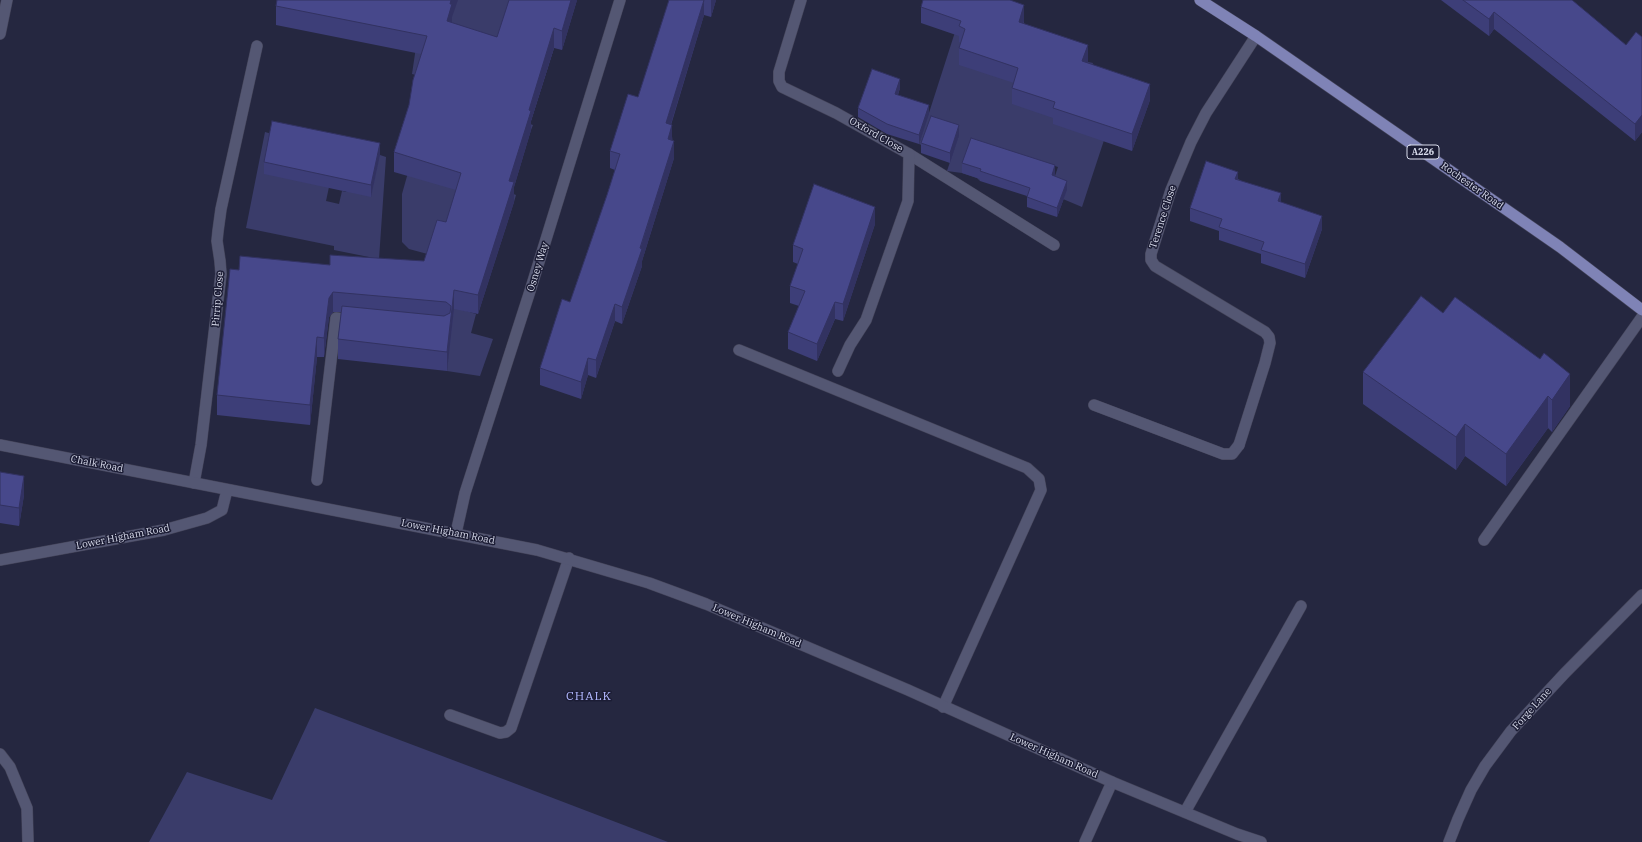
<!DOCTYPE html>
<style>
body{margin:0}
canvas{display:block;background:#252740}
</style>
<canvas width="1642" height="842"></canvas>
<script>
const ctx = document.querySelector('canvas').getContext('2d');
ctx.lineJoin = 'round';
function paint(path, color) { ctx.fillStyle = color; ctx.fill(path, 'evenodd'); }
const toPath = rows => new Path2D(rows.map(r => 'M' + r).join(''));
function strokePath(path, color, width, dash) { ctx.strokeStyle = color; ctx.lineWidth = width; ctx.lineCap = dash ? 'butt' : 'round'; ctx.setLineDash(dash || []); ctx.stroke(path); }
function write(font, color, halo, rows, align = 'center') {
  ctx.font = font + ' "IBM Plex Serif",serif'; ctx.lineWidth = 3; ctx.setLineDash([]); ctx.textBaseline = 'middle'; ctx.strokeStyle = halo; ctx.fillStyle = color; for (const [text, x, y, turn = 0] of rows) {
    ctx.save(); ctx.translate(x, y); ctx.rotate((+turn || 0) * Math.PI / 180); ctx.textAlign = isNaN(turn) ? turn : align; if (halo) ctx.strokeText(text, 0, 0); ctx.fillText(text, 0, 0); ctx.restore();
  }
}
paint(toPath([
 [423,0,515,0,508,33,554,48,530,124,533,125,531,130,476,113,511,193,516,195,514,202,467,187,435,256,409,249,402,242,402,194,411,162,420,76,412,74],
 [965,1,985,52,1071,111,1088,62,1093,63,1087,79,1108,128,1082,207,1063,199,1066,190,1053,182,1058,167,1025,156,980,181,977,178,962,173,947,171,959,135,924,146,919,144],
 [265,132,272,134,329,187,326,201,339,204,342,191,346,192,380,155,386,157,379,259,334,250,334,246,246,228],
 [453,307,476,314,471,333,493,339,480,376,447,371],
 [315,708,511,782,668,842,149,842,187,772,272,800]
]), '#3a3c6a');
const service = toPath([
 [909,154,1054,245],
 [739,350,1027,468,1039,479,1041,490,943,707],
 [1094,405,1223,454,1232,454,1239,445],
 [317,480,336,318,356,320],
 [1484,540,1642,317],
 [450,715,500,733,506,732,511,728,569,558],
 [1185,812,1301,606],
 [1085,842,1112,782]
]);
const minor = toPath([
 [801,0,779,72,779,81,782,87,836,113,909,154,908,201,866,320,850,345,838,371],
 [0,34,7,0],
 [1239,445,1265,363,1270,343,1269,337,1265,332,1155,266,1151,260,1151,254,1171,190,1191,142,1206,113,1256,36],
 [194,483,201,445,221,274,220,261,217,241,218,231,221,209,257,46],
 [456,533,465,493,530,291,620,0],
 [0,754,10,767,27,808,28,842],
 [1449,842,1458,819,1471,790,1485,766,1511,731,1565,673,1642,595]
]);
const tertiary = toPath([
 [0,445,537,550,649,583,706,604,908,690,1112,782,1237,834,1261,842],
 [0,560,164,530,207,518,222,510,227,490]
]);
const primary = toPath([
 [1200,0,1256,36,1560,247,1642,310]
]);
strokePath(service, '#444459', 12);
strokePath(minor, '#444459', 12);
strokePath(tertiary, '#444459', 12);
strokePath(primary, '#444459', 12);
strokePath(service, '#545773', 11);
strokePath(minor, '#545773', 11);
strokePath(tertiary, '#545773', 11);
strokePath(primary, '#7f83b6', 11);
paint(toPath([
 [577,0,562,50,554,48,531,121,531,130,514,187,514,202,478,314,454,309,447,371,338,359,338,339,341,312,333,312,329,317,324,357,317,357,310,425,217,415,217,395,239,270,330,265,424,261,446,222,456,190,394,172,394,152,409,105,421,54,276,25,276,6,452,17,452,23,497,37],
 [669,0,716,0,711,17,704,15,671,125,674,158,642,261,642,266,622,324,615,321,596,378,588,375,581,399,540,385,540,368,570,302,607,195,615,170,610,168,610,151,638,97],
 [1441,0,1572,0,1626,45,1642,37,1642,132,1635,141,1494,29,1489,36],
 [921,7,1024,21,1024,24,1088,62,1087,63,1150,100,1132,151,1053,124,1053,118,1012,104,1012,88,1014,83,959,65,959,48,961,43,959,42,959,36,921,23],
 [900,88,898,95,929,114,919,144,887,134,858,117,858,108],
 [959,135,950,163,921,153,921,143],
 [380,155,371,197,264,174,264,162],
 [962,163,1055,175,1055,176,1067,190,1057,217,1027,207,1027,196,980,181,980,179,962,173],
 [1238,179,1281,202,1322,229,1305,278,1261,263,1261,254,1219,240,1219,231,1190,221,1190,208],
 [875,224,843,321,835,319,817,361,788,349,788,332,799,306,790,303,790,286,798,264,793,262,793,245],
 [1443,313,1570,406,1552,432,1548,428,1506,486,1465,456,1456,470,1363,404,1363,372],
 [0,472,24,495,19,526,0,523]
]), '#3d3e78');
paint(toPath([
 [451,0,458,0,452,17,452,24,447,21],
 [571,0,577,0,562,50,562,31],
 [704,0,704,15,666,140,666,123],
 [711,0,716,0,711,17],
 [1024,5,1024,21,1019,38,1019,22],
 [1494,12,1494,29,1489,36,1489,19],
 [554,28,554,48,531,121,531,130,514,187,514,202,478,314,478,295,529,110],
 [1088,45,1088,62,1082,77,1082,61],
 [900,79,900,88,895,103,895,94],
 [1150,84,1150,100,1132,151,1132,134],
 [929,105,929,114,919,144,919,135],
 [1642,115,1642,132,1635,141,1635,124],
 [672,125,672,142,668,139],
 [959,125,959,135,950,163,950,153],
 [674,141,674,158,642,261,642,266,622,324,622,307],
 [380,143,380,155,371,197,371,185],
 [1055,165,1055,175,1052,184,1052,175],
 [1238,172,1238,185,1235,179],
 [1067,181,1067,190,1057,217,1057,208],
 [1281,193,1281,207,1278,201],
 [875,207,875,224,843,321,843,304],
 [1322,216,1322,229,1305,278,1305,264],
 [454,290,454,309,447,371,447,352],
 [333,292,333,312,329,317,324,357,324,338,329,298],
 [835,302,835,319,817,361,817,344],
 [615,304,615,321,596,378,596,360],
 [317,337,317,357,310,425,310,405],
 [588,358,588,375,581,399,581,382],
 [1570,374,1570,406,1552,432,1552,400],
 [1548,396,1548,428,1506,486,1506,454],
 [1465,424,1465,456,1456,470,1456,437],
 [24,476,24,495,19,526,19,508]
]), '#323261');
const building = toPath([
 [277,0,451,0,450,4,452,4,447,21,497,37,509,0,571,0,562,31,554,28,529,110,531,111,509,181,514,182,478,295,454,290,447,352,338,339,342,306,444,316,450,313,451,306,446,302,333,292,329,298,324,338,317,337,310,405,217,395,230,269,239,270,240,256,330,265,330,255,424,261,437,220,446,222,461,173,394,152,409,105,413,80,427,36,276,6,277,0],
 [669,0,704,0,666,123,672,125,668,139,674,141,640,248,642,249,622,307,615,304,596,360,588,358,581,382,540,368,562,299,570,302,607,195,620,154,610,151,628,94,638,97,669,0],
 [923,0,1010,0,1024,5,1019,22,1088,45,1082,61,1150,84,1132,134,1053,108,1055,102,1012,88,1018,68,959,48,965,29,959,26,961,21,921,7,923,0],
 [1463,0,1572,0,1626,45,1636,32,1642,37,1642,115,1635,124,1494,12,1489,19,1463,0],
 [872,69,900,79,895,94,929,105,919,135,887,124,858,108,872,69],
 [931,116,959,125,950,153,921,143,931,116],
 [272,121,380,143,371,185,264,162,272,121],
 [971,138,1055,165,1052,175,1067,181,1057,208,1027,197,1030,188,980,171,981,169,962,163,971,138],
 [1206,161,1238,172,1235,179,1281,193,1278,201,1322,216,1305,264,1261,250,1264,242,1219,227,1222,219,1190,208,1206,161],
 [814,184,875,207,843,304,835,302,817,344,788,332,805,291,790,286,803,249,793,245,814,184],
 [1421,296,1443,313,1455,297,1540,359,1544,353,1570,374,1552,400,1548,396,1506,454,1465,424,1456,437,1363,372,1421,296],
 [0,472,24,476,19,508,0,505,0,472]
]);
paint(building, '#47488b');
strokePath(building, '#323261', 1);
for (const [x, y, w] of [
 [1423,152,32]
]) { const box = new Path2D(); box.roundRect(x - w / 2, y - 7, w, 14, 3); ctx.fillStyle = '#1c1d35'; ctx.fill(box); strokePath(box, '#d9dcec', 1); }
write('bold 9px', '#d9dcec', null, [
 ["A226",1423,152]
]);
write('10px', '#d9dcec', '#1c1d35', [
 ["Oxford Close",876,135,30],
 ["Rochester Road",1472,186,35],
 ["Terence Close",1163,217,-72],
 ["Osney Way",538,267,-73],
 ["Pirrip Close",218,299,-85],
 ["Chalk Road",97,464,11],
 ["Lower Higham Road",448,532,11],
 ["Lower Higham Road",123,537,-11],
 ["Lower Higham Road",757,626,23],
 ["Forge Lane",1532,709,-48],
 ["Lower Higham Road",1054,756,24]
]);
ctx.letterSpacing = '1px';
write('12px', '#b2b8ff', '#1c1d35', [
 ["CHALK",589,697]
]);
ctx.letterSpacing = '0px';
</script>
